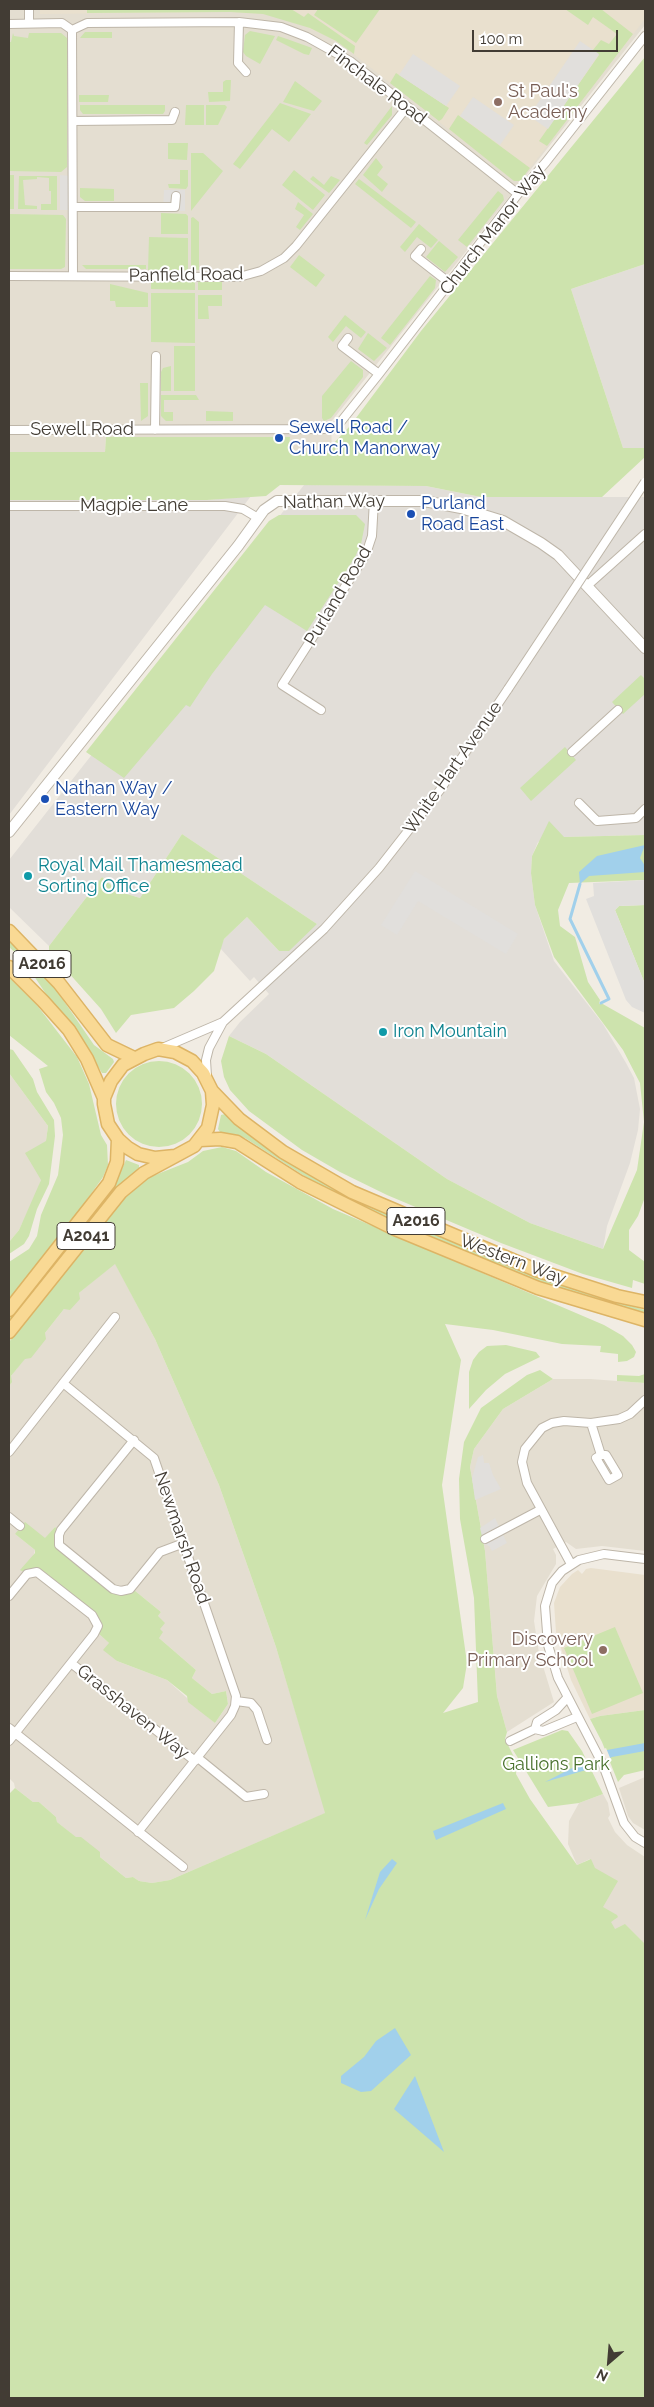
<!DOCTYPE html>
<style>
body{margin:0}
#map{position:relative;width:654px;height:2407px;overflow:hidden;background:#f1ece3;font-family:Raleway,sans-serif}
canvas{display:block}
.frame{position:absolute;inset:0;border:10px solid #423c34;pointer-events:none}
.north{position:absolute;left:584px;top:2337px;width:50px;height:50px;-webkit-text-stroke:4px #fff;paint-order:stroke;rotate:207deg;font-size:14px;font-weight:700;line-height:20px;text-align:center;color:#423c34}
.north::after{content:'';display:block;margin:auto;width:18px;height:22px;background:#423c34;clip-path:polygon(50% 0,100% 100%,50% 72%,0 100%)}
.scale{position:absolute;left:472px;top:30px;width:146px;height:22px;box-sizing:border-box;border:2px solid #423c34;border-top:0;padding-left:6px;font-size:15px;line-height:18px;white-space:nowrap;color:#423c34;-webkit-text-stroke:4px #fff;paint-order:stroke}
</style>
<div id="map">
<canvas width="654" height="2407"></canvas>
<div class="frame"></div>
<div class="north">N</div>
<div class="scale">100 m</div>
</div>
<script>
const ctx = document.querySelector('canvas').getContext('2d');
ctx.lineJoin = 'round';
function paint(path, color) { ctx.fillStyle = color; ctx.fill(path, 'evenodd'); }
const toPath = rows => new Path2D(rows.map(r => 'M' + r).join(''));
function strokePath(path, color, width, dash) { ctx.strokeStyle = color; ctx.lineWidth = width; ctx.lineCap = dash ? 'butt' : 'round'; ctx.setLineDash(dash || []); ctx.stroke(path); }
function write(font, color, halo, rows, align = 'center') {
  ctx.font = font + ' Raleway,sans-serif'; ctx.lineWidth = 4; ctx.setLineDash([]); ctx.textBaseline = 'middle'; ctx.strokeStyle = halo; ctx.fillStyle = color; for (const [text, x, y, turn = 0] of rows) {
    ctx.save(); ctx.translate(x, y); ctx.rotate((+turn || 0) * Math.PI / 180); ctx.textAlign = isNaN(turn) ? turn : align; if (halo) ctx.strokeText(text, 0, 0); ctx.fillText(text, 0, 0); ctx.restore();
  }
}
paint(toPath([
 [9,9,645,9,645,25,331,422,332,453,289,452,290,437,106,437,105,452,9,452],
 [9,1073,48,1126,41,1180,37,1192,19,1230,9,1242],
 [115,1263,155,1339,219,1485,276,1647,326,1813,170,1880,152,1883,139,1881,133,1877,126,1878,57,1822,56,1817,39,1802,33,1802,15,1788,14,1783,9,1778,9,1386,11,1382,11,1376,64,1309,67,1309,79,1293],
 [55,1527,58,1529,55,1537,56,1546,112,1592,121,1595,134,1590,161,1612,158,1616,159,1638,196,1670,192,1678,212,1694,226,1691,228,1704,215,1723,167,1680,117,1661,109,1643,99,1634,102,1627,96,1613,43,1571,36,1568,30,1569,35,1550,15,1534,45,1539],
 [553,1379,590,1379,645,1383,645,1551,602,1546,576,1549,566,1542,553,1549,556,1555,556,1564,537,1596,534,1621,539,1653,554,1702,507,1732,497,1696,485,1551,470,1467,474,1449,503,1409],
 [645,1777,645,1830,633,1823,628,1816,619,1788],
 [603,1794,608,1803,610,1815,608,1818,615,1832,627,1845,645,1857,645,1974,631,1974,582,1874,590,1859,577,1865,568,1844,569,1821,579,1803]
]), '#e4ded1');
paint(toPath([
 [645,264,645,448,623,448,571,289],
 [304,485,426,486,481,497,645,497,645,835,564,837,538,842,532,856,531,873,535,905,554,961,603,1024,626,1063,634,1078,640,1109,638,1130,630,1163,607,1226,603,1249,530,1223,447,1179,266,1054,229,1036,240,1022,269,994,254,977,250,981,220,948,224,939,247,917,279,951,317,924,182,834,140,898,117,891,102,877,49,946,9,907,9,860],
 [251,496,9,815,9,500,207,500]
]), '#e2ded8');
paint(toPath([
 [40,9,645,9,645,19,520,181,514,181,342,45,327,36,290,20,263,14,230,12,40,14],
 [591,1568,645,1575,645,1710,600,1716,590,1719,571,1680,556,1632,554,1603,560,1587,572,1574,578,1570,582,1574,586,1569]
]), '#e9e0ce');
paint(toPath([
 [87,9,291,9,304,17,308,13,355,46,354,54,336,41,310,28,263,14,230,12,87,13],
 [318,9,380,9,356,43,314,15],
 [565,9,601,9,633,34,547,146,539,141,599,55,593,50,601,40,609,44,617,34,593,17,588,25],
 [250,31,275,36,260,64,246,56,243,52,245,35],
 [85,32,112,32,112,38,80,38],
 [13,33,14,36,28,38,29,33,61,33,67,38,67,167,61,172,9,171,9,42,11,42],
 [278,36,287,39,312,48,309,55,304,54,276,40],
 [645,57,645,264,571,289,623,448,645,448,645,457,602,497,481,497,426,486,280,485,266,496,207,500,9,500,9,452,105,452,106,437,290,437,289,452,332,453,332,445,350,426,421,331],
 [396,73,449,108,442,119,439,121,390,83],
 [226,80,231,80,230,101,209,102,208,92,223,92,223,82],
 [295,81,322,101,314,111,283,102],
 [79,95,109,95,108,102,79,102],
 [280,103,311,114,289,142,272,129,240,169,233,164],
 [80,105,165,105,165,111,163,114,83,114,80,110],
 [186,105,204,105,204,125,185,125],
 [206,105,225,105,227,107,218,125,206,125],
 [392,106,392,115,367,145,364,143],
 [458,115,530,168,520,181,514,181,449,129],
 [168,143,188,143,187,160,168,159],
 [191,153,203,153,223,171,191,211],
 [376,158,383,167,377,175,388,184,382,192,363,175],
 [180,170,188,170,188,186,186,189,169,188,168,184,180,184],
 [294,170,325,195,313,210,282,185],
 [9,175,14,175,14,209,9,209],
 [19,176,57,176,57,210,41,210,41,204,51,204,51,191,49,191,49,178,37,177,37,179,23,180,25,205,37,206,37,209,18,209],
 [313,176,324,185,331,176,340,180,329,193,310,179],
 [359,179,416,222,411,228,355,184],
 [80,188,114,189,114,201,85,201,80,197],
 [498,191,503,195,504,200,467,247,458,240],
 [298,202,313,214,300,230,296,227,304,215,295,209],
 [161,213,186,214,188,216,188,234,161,234],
 [9,214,63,215,66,219,65,267,61,269,9,269],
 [193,217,199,222,199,270,191,269,191,218],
 [419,224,438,240,431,248,417,237,405,252,400,247],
 [149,237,188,238,188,270,148,270],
 [439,241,458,257,445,272,426,257],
 [299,255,325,275,316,287,290,267],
 [82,265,146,265,146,269,86,269],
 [430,276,436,280,435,288,390,345,381,338],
 [151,281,195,281,195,290,151,289],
 [198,282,222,282,222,290,198,290],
 [110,284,148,293,148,307,116,307,115,301,110,301],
 [151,293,195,293,195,343,151,342],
 [198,295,222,295,222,306,208,306,209,319,198,319],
 [345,315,366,332,361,338,346,326,333,342,328,337],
 [368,333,387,348,374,361,358,349],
 [174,346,195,346,195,391,174,391],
 [351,361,363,370,363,377,331,418,324,421,322,418,322,396],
 [171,366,171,391,161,391,161,372,163,368],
 [140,383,148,383,148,416,141,421],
 [161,395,196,395,199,400,164,400,164,412,173,412,173,421,166,421,161,416],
 [206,411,233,412,233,421,206,421],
 [279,515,356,515,365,524,361,544,355,557,307,631,265,605,212,674,190,707,186,705,124,778,86,752,269,521],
 [641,675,645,679,645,694,623,714,612,702],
 [565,747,576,760,531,801,520,788],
 [549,821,564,837,645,835,645,880,569,883,558,910,560,926,575,937,588,982,600,1000,599,1004,601,1003,645,1028,645,1197,638,1216,629,1230,629,1250,645,1262,645,1284,633,1280,632,1288,583,1274,501,1243,387,1195,340,1172,302,1150,249,1111,230,1090,224,1077,221,1061,229,1036,266,1054,447,1179,530,1223,603,1249,637,1170,644,1122,640,1083,623,1050,554,957,535,905,531,873,532,856],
 [182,834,317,924,289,951,279,951,247,917,224,939,214,971,194,991,174,1008,131,1015,116,1033,101,1009,49,951,49,946,102,877,117,891,140,898],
 [645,905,645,984,615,910,619,906],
 [9,939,35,965,57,991,94,1045,113,1059,114,1062,106,1073,102,1073,72,1023,48,997,24,961,9,947],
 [9,977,36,1004,77,1057,89,1084,101,1135,107,1145,108,1165,103,1177,81,1208,9,1299,9,1262,29,1249,37,1236,41,1215,58,1175,63,1135,61,1118,54,1103,46,1092,39,1069,48,1066,9,1035],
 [9,1049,13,1050,33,1079,37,1092,54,1120,55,1136,49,1184,37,1209,29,1236,24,1244,9,1254,9,1242,19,1230,41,1180,25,1153,46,1141,48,1126,9,1073],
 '116 1104a43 43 0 1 1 86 0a43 43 0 1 1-86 0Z',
 [225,1114,280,1157,318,1180,358,1201,508,1266,589,1294,645,1310,645,1314,539,1281,389,1220,317,1184,245,1138,220,1132,218,1129,221,1115],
 [222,1147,236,1151,266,1172,333,1209,604,1325,623,1336,632,1345,636,1352,634,1357,627,1361,618,1362,618,1354,600,1352,601,1346,562,1344,493,1330,445,1324,461,1360,442,1485,467,1663,463,1688,443,1713,478,1702,474,1598,460,1519,459,1479,464,1442,481,1408,527,1375,540,1370,553,1379,503,1409,474,1449,470,1467,485,1551,497,1696,507,1732,505,1739,517,1763,516,1774,530,1799,577,1865,591,1859,595,1868,618,1881,603,1907,617,1915,618,1917,611,1922,615,1929,625,1924,645,1944,645,2398,9,2398,9,1794,15,1788,33,1802,39,1802,56,1817,57,1822,76,1837,81,1837,100,1852,100,1857,126,1878,133,1877,139,1881,152,1883,170,1880,325,1813,276,1647,219,1485,155,1339,115,1264,79,1293,80,1299,70,1310,64,1309,45,1333,46,1339,31,1358,25,1359,11,1376,12,1382,9,1386,9,1342,120,1202,150,1177,188,1162,203,1151],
 [126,1160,139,1165,139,1168,121,1184,9,1324,9,1317,116,1182],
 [506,1345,536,1352,540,1357,505,1374,486,1390,469,1409,469,1372,473,1360,479,1352,487,1346],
 [645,1374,645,1383,617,1381,617,1375,639,1376],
 [25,1522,45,1538,55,1527,58,1529,55,1537,56,1546,112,1592,121,1595,134,1590,161,1612,158,1616,165,1623,160,1629,163,1632,159,1638,196,1670,192,1678,212,1694,226,1691,228,1704,215,1723,188,1702,187,1696,167,1680,117,1661,103,1650,109,1643,99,1634,102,1626,96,1613,43,1571,36,1568,24,1572,20,1570,35,1553,35,1550,15,1534],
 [615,1627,643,1693,592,1714,564,1648],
 [645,1710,645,1770,624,1775,618,1782,602,1742,590,1719,600,1716],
 [562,1730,568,1731,582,1751,603,1794,579,1803,548,1807,513,1750]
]), '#cde3ad');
paint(toPath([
 [580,41,599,54,548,129,529,116],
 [413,54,460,86,446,106,399,75],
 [473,97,514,125,500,145,460,116],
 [60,175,70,176,69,210,60,210],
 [164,190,185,190,185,211,163,211],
 [415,871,518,934,506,954,418,901,397,935,381,925],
 [645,880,645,905,619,906,615,910,645,984,645,1013,632,1007,626,1000,586,899,594,896,593,883],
 [483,1455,484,1463,489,1463,493,1475,501,1489,475,1500,472,1478,478,1457],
 [495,1518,507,1543,492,1551,489,1546,484,1544,480,1528]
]), '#e1dfdc');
paint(toPath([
 [645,845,640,858,645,866,645,872,589,876,580,884,579,872,597,856],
 [645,1743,645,1751,612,1757,586,1770,545,1782,607,1750],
 [503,1803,506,1809,436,1840,433,1831],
 [392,1859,397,1863,379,1889,365,1920,380,1872],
 [395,2028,411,2055,371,2091,361,2092,341,2083,341,2076,364,2057,376,2041],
 [415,2076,444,2152,394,2109]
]), '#a1d0eb');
paint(toPath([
 [606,1748,611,1760,590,1771,585,1758]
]), '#f1ece3');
strokePath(toPath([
 [580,884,570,919,609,999,601,1003]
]), '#a1d0eb', 3);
const minor = toPath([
 [29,9,29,23],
 [239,22,238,63,246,72],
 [9,24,62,23,72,30],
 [72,30,87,23,239,22,281,27,307,37,350,61,518,194],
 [72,30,73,276],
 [73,121,172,120,175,112],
 [73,207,175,207,176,196],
 [421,249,415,256,451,284],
 [9,276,228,277,239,277,261,271,284,258,296,246,407,107],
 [348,338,342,346,379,374],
 [9,430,332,429,339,424,379,374,518,194,546,162,645,36],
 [155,430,156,356],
 [9,506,225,506,243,509,258,518],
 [588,585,645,534],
 [321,710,282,685,366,554,372,536,374,500],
 [572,752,618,710],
 [579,803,597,821,636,818,645,809],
 [160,1049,223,1022],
 [207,1076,206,1060,209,1048,223,1022,324,929,379,868,440,790,508,689],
 [63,1383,154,1458,236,1696,235,1706,231,1715,138,1832],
 [591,1423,601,1455,606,1455,618,1475,609,1480,596,1458,601,1455],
 [134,1440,61,1530,59,1535,59,1545,113,1589,121,1591,130,1589,160,1552,184,1543],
 [9,1452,115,1317],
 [9,1517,20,1526],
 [485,1539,540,1510],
 [645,1559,604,1554,579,1560,562,1571,552,1583,545,1606,548,1645,558,1678,603,1765,624,1823,635,1837,645,1843],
 [571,1564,527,1483,522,1462,525,1449,542,1428,552,1423,564,1421,591,1423,619,1419,630,1414,645,1400],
 [9,1596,27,1574,37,1572,92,1615,98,1626,94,1634,9,1741],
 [71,1663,195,1761],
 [236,1701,251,1703,257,1710,267,1740],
 [9,1728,183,1867],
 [535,1729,537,1722,556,1710,567,1698],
 [510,1741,535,1729,543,1731,577,1717],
 [198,1758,246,1797,264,1794]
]);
const tertiary = toPath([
 [9,832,238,546,264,510,277,501,424,501,461,508,503,521,541,543,558,555,645,648]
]);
const primary = toPath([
 [9,931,59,983,107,1045,134,1058],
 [9,967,43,1001,69,1030,87,1059,104,1098],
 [212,1091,239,1119,283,1152,352,1192,536,1270,617,1296,645,1302],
 [200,1140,220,1139,237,1142,300,1182,395,1229,538,1288,645,1320],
 [9,1310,109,1183,117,1162,118,1139],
 [9,1332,121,1192,144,1173,194,1146,208,1128,213,1105,212,1091,203,1073,192,1061,175,1052,158,1049,144,1054,123,1065,111,1081,104,1098,104,1104,108,1124,118,1139,128,1148,138,1154,155,1158,175,1156]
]);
strokePath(minor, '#beb6a9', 10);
strokePath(tertiary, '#beb6a9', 12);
strokePath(primary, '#ddb465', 15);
strokePath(minor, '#fff', 8);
strokePath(tertiary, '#fff', 10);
strokePath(primary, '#f9d994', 12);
const minorBridge = toPath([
 [508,689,645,482]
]);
strokePath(minorBridge, '#beb6a9', 10, []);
strokePath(minorBridge, '#fff', 8);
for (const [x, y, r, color] of [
 [498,102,5,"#8d6e63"],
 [279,438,5,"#1a4fb4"],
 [411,514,5,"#1a4fb4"],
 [45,799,5,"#1a4fb4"],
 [28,876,5,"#0f9aa8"],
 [383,1032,5,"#0f9aa8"],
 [603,1650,5,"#8d6e63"]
]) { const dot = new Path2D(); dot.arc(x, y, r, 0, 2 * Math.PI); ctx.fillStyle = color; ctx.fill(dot); strokePath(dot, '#fff', 2); }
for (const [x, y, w] of [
 [42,964,58],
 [416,1221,58],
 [86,1236,58]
]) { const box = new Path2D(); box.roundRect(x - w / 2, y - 13.5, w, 27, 4); ctx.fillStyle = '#fff'; ctx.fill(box); strokePath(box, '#423c34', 1); }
write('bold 16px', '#423c34', null, [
 ["A2016",42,964],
 ["A2016",416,1221],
 ["A2041",86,1236]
]);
write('18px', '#423c34', '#fff', [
 ["Finchale Road",377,85,37],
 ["Church Manor Way",493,230,-52],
 ["Panfield Road",186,275,-1],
 ["Sewell Road",82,430],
 ["Nathan Way",334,502,-1],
 ["Magpie Lane",134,506],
 ["Purland Road",338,596,-59],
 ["White Hart Avenue",453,768,-55],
 ["Western Way",513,1260,21],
 ["Newmarsh Road",182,1538,71],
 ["Grasshaven Way",133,1712,39]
]);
write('18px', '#785e54', '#fff', [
 ["St Paul's",508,92],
 ["Academy",508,113],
 ["Discovery",593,1640,"right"],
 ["Primary School",593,1661,"right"]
], 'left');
write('18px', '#164399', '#fff', [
 ["Sewell Road /",289,428],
 ["Church Manorway",289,449],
 ["Purland",421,504],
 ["Road East",421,525],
 ["Nathan Way /",55,789],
 ["Eastern Way",55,810]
], 'left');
write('18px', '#0d838f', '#fff', [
 ["Royal Mail Thamesmead",38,866],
 ["Sorting Office",38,887],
 ["Iron Mountain",393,1032]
], 'left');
write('18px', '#47702b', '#fff', [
 ["Gallions Park",556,1765]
]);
</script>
